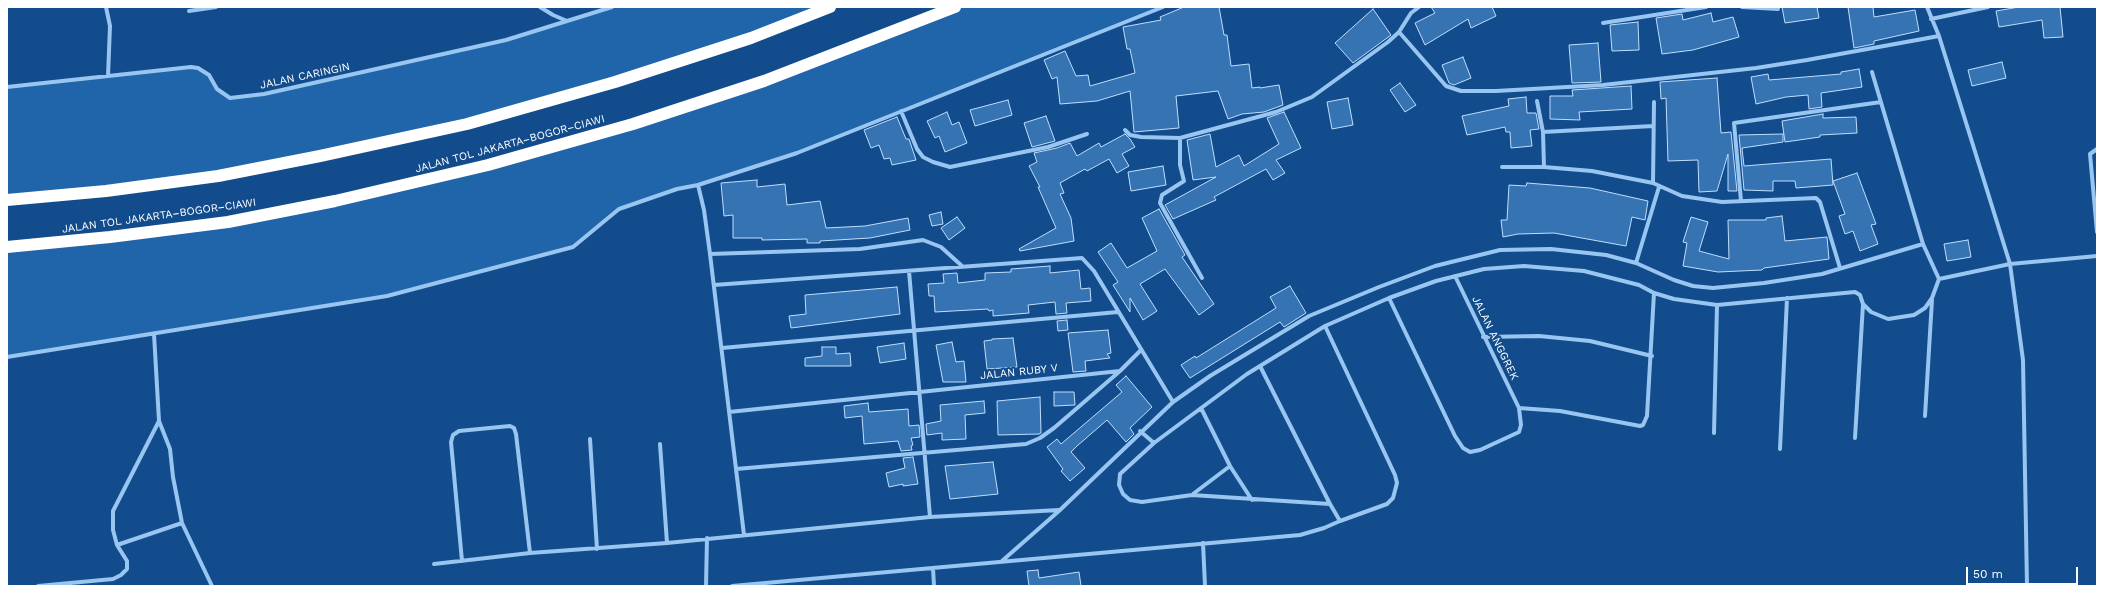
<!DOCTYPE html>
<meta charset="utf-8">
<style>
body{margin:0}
#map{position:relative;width:2104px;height:593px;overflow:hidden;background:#124c8c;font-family:"Work Sans",sans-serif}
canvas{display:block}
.frame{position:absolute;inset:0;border:8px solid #fff;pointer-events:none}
.scale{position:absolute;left:1966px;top:567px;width:112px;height:18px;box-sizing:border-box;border:2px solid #fff;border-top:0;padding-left:5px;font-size:12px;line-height:14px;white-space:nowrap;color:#fff;-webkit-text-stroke:3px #124c8c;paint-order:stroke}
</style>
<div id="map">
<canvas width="2104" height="593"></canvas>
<div class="frame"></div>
<div class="scale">50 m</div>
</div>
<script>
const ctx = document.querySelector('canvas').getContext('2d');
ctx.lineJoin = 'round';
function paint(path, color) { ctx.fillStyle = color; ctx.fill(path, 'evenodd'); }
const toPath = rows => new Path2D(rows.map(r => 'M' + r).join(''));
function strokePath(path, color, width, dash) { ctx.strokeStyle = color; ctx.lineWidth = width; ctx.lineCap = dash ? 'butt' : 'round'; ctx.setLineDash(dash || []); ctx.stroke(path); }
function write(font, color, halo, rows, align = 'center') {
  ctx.font = font + ' "Work Sans",sans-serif'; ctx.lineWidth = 4; ctx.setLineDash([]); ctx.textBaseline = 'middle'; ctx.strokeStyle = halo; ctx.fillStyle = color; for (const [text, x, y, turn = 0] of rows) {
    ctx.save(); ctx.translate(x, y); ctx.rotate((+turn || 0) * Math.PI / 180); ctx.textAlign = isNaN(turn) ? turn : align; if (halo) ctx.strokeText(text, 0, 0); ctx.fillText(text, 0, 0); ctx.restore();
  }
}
paint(toPath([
 [612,7,830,7,599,87,218,176,7,200,7,87,198,68,209,75,217,89,230,98,264,94,506,40],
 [952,7,1161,7,797,153,696,185,677,189,619,209,573,247,387,296,7,357,7,246,228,222,627,126]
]), '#2064a9');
const building = toPath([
 [1184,7,1219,7,1224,35,1227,35,1231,66,1249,64,1252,88,1260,87,1260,88,1279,85,1283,105,1264,112,1242,114,1228,119,1218,91,1176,96,1179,128,1134,132,1130,91,1097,101,1060,104,1057,77,1052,79,1044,60,1065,51,1076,76,1088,75,1090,86,1135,73,1130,49,1127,49,1123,27,1161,20,1160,17,1184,7],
 [1431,7,1492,7,1496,16,1471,28,1468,19,1425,45,1415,23,1435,13,1431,7],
 [1782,7,1817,7,1819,18,1785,23,1782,7],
 [1848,7,1873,7,1874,17,1915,10,1919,31,1874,41,1874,44,1854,48,1848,7],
 [2019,7,2060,7,2063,37,2044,38,2042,20,1999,27,1996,11,2019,7],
 [1373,9,1391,35,1353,63,1335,43,1373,9],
 [1711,13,1713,22,1733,17,1739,37,1693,50,1662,54,1656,18,1682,14,1683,20,1711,13],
 [1638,22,1639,50,1612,51,1610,25,1638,22],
 [1598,43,1601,82,1572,83,1569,45,1598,43],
 [1463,57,1471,78,1454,85,1449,83,1442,65,1463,57],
 [2002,62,2006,78,1972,86,1968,70,2002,62],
 [1859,69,1862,87,1821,93,1822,107,1809,109,1808,95,1786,97,1756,104,1751,77,1768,74,1769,80,1841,74,1841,72,1859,69],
 [1717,78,1721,133,1731,132,1737,191,1728,191,1728,154,1717,191,1699,192,1698,160,1668,161,1666,98,1661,99,1660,82,1717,78],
 [1400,83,1416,105,1405,112,1390,90,1400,83],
 [1631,86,1632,109,1579,112,1580,120,1550,119,1550,96,1573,96,1572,90,1631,86],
 [1526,97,1527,113,1536,113,1539,129,1530,130,1532,146,1511,148,1510,132,1506,132,1505,127,1467,135,1462,116,1509,106,1508,99,1526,97],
 [1348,98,1353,125,1332,129,1327,102,1348,98],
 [1008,100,1012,115,975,126,970,110,1008,100],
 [947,112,952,125,959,122,967,143,945,152,939,136,935,138,927,121,947,112],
 [1284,112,1301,148,1276,160,1285,173,1273,180,1266,169,1214,197,1216,200,1173,219,1165,205,1216,177,1193,180,1187,140,1210,134,1216,167,1239,155,1244,166,1279,144,1267,118,1284,112],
 [1823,114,1823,118,1856,117,1857,133,1820,135,1820,137,1785,142,1782,121,1823,114],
 [1046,116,1055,141,1032,147,1024,123,1046,116],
 [897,117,906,139,909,139,916,160,892,165,890,158,884,159,879,145,871,148,864,130,897,117],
 [1125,134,1130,139,1135,147,1122,154,1129,166,1117,173,1109,159,1087,171,1085,169,1060,183,1064,193,1060,194,1071,218,1074,241,1020,251,1019,249,1056,228,1038,187,1040,187,1029,166,1037,162,1034,153,1057,148,1070,143,1077,156,1099,143,1101,147,1125,134],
 [1783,134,1783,142,1742,148,1744,166,1831,159,1833,185,1796,188,1795,181,1773,181,1773,191,1744,190,1739,135,1783,134],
 [1163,166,1166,185,1131,191,1128,172,1163,166],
 [1857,173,1876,224,1871,225,1878,244,1860,251,1853,231,1845,234,1839,216,1845,214,1833,181,1857,173],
 [757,180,757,187,785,184,787,205,820,201,826,228,865,226,908,218,910,230,870,238,820,241,820,243,807,243,807,239,762,240,762,238,733,238,733,215,724,216,721,183,757,180],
 [1527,183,1590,188,1648,201,1645,220,1632,217,1626,246,1554,233,1518,234,1503,237,1501,220,1507,220,1509,185,1526,186,1527,183],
 [1159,209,1185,255,1182,257,1214,304,1199,315,1165,269,1140,284,1157,311,1143,320,1130,298,1130,312,1113,285,1118,282,1098,252,1111,243,1127,268,1157,251,1142,218,1159,209],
 [941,212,943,224,932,226,929,215,941,212],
 [1782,216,1785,241,1827,237,1829,259,1764,268,1762,270,1718,272,1683,266,1687,243,1683,242,1691,217,1708,222,1699,251,1729,259,1728,220,1766,220,1766,218,1782,216],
 [957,217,965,228,949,240,941,228,957,217],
 [1968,240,1971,257,1947,261,1944,244,1968,240],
 [1050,266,1050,273,1079,270,1081,289,1090,288,1091,301,1066,303,1067,313,1056,314,1055,302,1028,305,1029,313,993,316,993,310,989,311,988,309,935,312,934,296,929,296,928,284,944,283,943,274,957,273,958,283,985,280,985,273,1011,272,1011,269,1050,266],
 [1290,286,1306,313,1284,327,1280,322,1190,378,1181,365,1195,356,1196,358,1276,308,1270,297,1290,286],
 [897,287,900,314,791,328,789,316,806,314,805,295,897,287],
 [1067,320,1068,330,1058,331,1057,321,1067,320],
 [1108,330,1111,353,1107,354,1110,358,1085,361,1086,371,1073,372,1068,333,1108,330],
 [1013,338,1017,367,987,369,984,341,992,340,992,339,1013,338],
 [952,342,956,362,964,361,966,382,943,382,936,345,952,342],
 [904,343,906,359,880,363,877,347,904,343],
 [822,347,836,347,836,354,850,353,851,366,805,366,805,358,822,356,822,347],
 [1126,376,1152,407,1130,428,1134,434,1126,442,1107,420,1077,446,1071,452,1085,468,1070,481,1061,471,1063,469,1047,447,1057,439,1061,444,1122,392,1116,385,1126,376],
 [1054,392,1074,392,1075,405,1054,406,1054,392],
 [1040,397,1041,433,1039,434,998,435,997,401,1040,397],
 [984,401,985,413,965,415,966,439,942,440,942,433,927,435,926,424,941,421,940,405,984,401],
 [868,403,869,412,908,409,909,426,919,425,920,437,911,438,913,445,911,446,912,450,901,451,898,441,864,444,862,416,845,418,844,406,868,403],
 [913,457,918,484,903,486,903,484,889,487,886,473,905,468,903,458,913,457],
 [993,462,998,494,950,499,945,466,993,462],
 [1038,570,1039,578,1079,572,1081,586,1029,586,1027,571,1038,570]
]);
paint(building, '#3573b3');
strokePath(building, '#c0defc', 1);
strokePath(toPath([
 [106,7,110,26,108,76],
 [540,7,553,15,567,21],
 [1742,7,1778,9],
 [1927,7,1939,36,2010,264,2023,360,2027,586],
 [189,11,216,7],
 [1931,19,1988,7],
 [1603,23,1706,7],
 [1399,32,1446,86,1461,91,1496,91,1603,85,1756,68,1807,60,1939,36],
 [1872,72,1923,244,1939,279,2010,264,2097,256],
 [7,87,191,67,198,68,209,75,217,89,230,98,264,94,506,40,612,7],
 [1537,101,1543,132,1544,167],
 [901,111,917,149,923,157,933,162,950,167,1048,147,1087,134],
 [1125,130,1130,135,1141,137,1180,138,1276,112,1312,97,1388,42,1399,32,1411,13,1419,7],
 [1543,132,1653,126],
 [1180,138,1180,165,1184,181,1162,195,1160,203,1202,278],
 [2097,149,2090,154,2097,232],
 [1502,167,1544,167,1592,171,1653,183,1682,196,1722,202,1816,198,1820,202,1840,268],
 [1653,183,1654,102],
 [698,185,797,153,1163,7],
 [1741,201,1734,123,1881,102],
 [710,254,860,249,923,240,941,247,962,266],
 [1636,263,1659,187],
 [909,271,930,517],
 [714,285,1082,258,1094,271,1173,402],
 [1389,298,1455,436,1463,448,1470,452,1480,450,1519,432,1521,425,1519,408,1455,276],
 [154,334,159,421,170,449,173,477,182,523,212,586],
 [1483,337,1539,336,1590,341,1652,356],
 [722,348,1118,312],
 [7,357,387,296,573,247,619,209,677,189,698,185,704,210,710,254,744,535],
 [1260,366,1330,504],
 [1201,408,1230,466,1252,500],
 [1519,408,1560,411,1640,426,1643,425,1647,416,1654,293],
 [729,412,1120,371],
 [1925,416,1932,300],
 [1140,431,1154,443,1247,374,1325,326,1389,298,1436,281,1484,269,1524,266,1584,271,1639,285,1654,293,1674,299,1717,305,1855,292,1860,295,1863,304,1871,312,1888,319,1914,315,1925,308,1932,298,1939,279],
 [1714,433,1717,305],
 [1855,438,1863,304],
 [590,439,597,549],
 [1154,443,1120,474,1119,485,1123,494,1130,500,1142,502,1192,495,1330,504,1340,521,1387,504,1393,498,1397,483,1395,475,1325,326],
 [660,444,667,543],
 [1780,449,1787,298],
 [736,469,1026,444,1040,438,1054,428,1120,371,1141,350],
 [1193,494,1230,466],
 [1203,543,1205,586],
 [117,545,182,523],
 [462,561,451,442,453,435,459,431,510,426,514,428,516,434,530,553],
 [1002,561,1060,510,1173,402,1210,376,1309,316,1379,287,1435,266,1500,250,1551,249,1606,255,1636,263,1674,280,1693,286,1713,288,1764,283,1822,274,1923,244],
 [434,564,530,553,667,543,930,517,1059,510],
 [933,568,934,586],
 [38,586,113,579,121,575,127,569,127,561,117,545,113,530,113,511,159,421],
 [706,586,707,538],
 [732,586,1300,535,1324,528,1340,521]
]), '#99c5f1', 4);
strokePath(toPath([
 [7,200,106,191,218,176,320,156,467,124,615,82,751,38,830,7],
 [7,247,110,237,228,222,335,201,488,165,633,124,764,81,955,7]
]), '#fff', 12);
write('11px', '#fff', '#124c8c', [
 ["JALAN CARINGIN",305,76,-12],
 ["JALAN TOL JAKARTA–BOGOR–CIAWI",510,144,-15],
 ["JALAN TOL JAKARTA–BOGOR–CIAWI",159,216,-8],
 ["JALAN ANGGREK",1495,338,64],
 ["JALAN RUBY V",1019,372,-6]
]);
</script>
